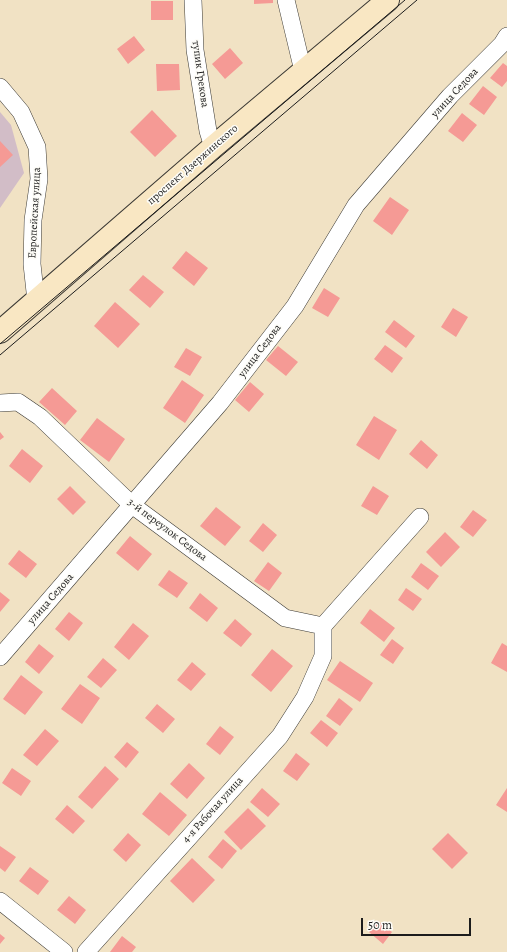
<!DOCTYPE html>
<meta charset="utf-8">
<style>
body{margin:0}
#map{position:relative;width:507px;height:952px;overflow:hidden;background:#f1e2c4;font-family:Alegreya,serif}
canvas{display:block}
.scale{position:absolute;left:361px;top:918px;width:110px;height:18px;box-sizing:border-box;border:2px solid #1c1c1c;border-top:0;padding-left:5px;font-size:12px;line-height:14px;white-space:nowrap;color:#1c1c1c;-webkit-text-stroke:3px #fdfcf7;paint-order:stroke}
</style>
<div id="map">
<canvas width="507" height="952"></canvas>
<div class="scale">50 m</div>
</div>
<script>
const ctx = document.querySelector('canvas').getContext('2d');
ctx.lineJoin = 'round';
function paint(path, color) { ctx.fillStyle = color; ctx.fill(path, 'evenodd'); }
const toPath = rows => new Path2D(rows.map(r => 'M' + r).join(''));
function strokePath(path, color, width, dash) { ctx.strokeStyle = color; ctx.lineWidth = width; ctx.lineCap = dash ? 'butt' : 'round'; ctx.setLineDash(dash || []); ctx.stroke(path); }
function write(font, color, halo, rows, align = 'center') {
  ctx.font = font + ' Alegreya,serif'; ctx.lineWidth = 3; ctx.setLineDash([]); ctx.textBaseline = 'middle'; ctx.strokeStyle = halo; ctx.fillStyle = color; for (const [text, x, y, turn = 0] of rows) {
    ctx.save(); ctx.translate(x, y); ctx.rotate((+turn || 0) * Math.PI / 180); ctx.textAlign = isNaN(turn) ? turn : align; if (halo) ctx.strokeText(text, 0, 0); ctx.fillText(text, 0, 0); ctx.restore();
  }
}
paint(toPath([
 [0,112,11,125,24,173,0,208]
]), '#d2bdc7');
paint(toPath([
 [254,0,273,0,273,3,254,4],
 [151,1,173,1,173,20,151,20],
 [134,36,145,50,128,64,117,49],
 [230,48,243,63,225,79,212,64],
 [503,63,507,66,507,81,502,87,490,78],
 [156,64,179,64,180,90,157,91],
 [483,86,497,97,484,115,469,104],
 [152,110,177,136,155,157,130,132],
 [462,113,477,125,463,142,448,131],
 [0,141,13,155,0,167],
 [390,197,409,210,392,235,373,221],
 [186,251,208,268,194,286,172,268],
 [143,275,164,292,150,308,129,290],
 [324,288,340,298,328,317,312,308],
 [115,302,140,324,118,348,94,326],
 [453,308,468,317,456,337,441,327],
 [394,320,415,336,406,348,385,332],
 [385,345,403,358,392,373,374,359],
 [278,346,298,362,286,376,266,360],
 [186,348,202,357,190,376,174,367],
 [182,380,204,395,185,423,163,408],
 [250,382,264,394,249,412,235,400],
 [52,388,77,411,65,425,39,402],
 [374,416,397,430,379,460,356,445],
 [97,418,125,439,109,462,80,440],
 [0,432,4,437,0,440],
 [421,440,438,455,427,469,409,454],
 [22,449,43,466,30,483,9,466],
 [70,486,86,502,73,515,57,499],
 [373,486,389,496,377,515,361,506],
 [216,507,241,527,225,546,200,526],
 [473,510,487,520,473,537,460,527],
 [263,523,277,535,263,552,249,541],
 [445,532,460,547,441,567,426,552],
 [130,536,152,554,138,571,116,553],
 [19,550,37,564,26,578,8,564],
 [268,562,282,573,269,591,254,581],
 [421,563,439,576,428,590,411,577],
 [169,570,188,583,177,598,158,585],
 [406,588,422,599,413,611,398,600],
 [0,592,10,600,0,612],
 [200,593,218,608,207,622,189,608],
 [370,609,395,628,384,642,360,623],
 [69,612,83,623,69,641,55,629],
 [235,619,252,634,241,647,223,633],
 [133,623,149,636,129,660,114,647],
 [392,639,404,648,393,664,380,655],
 [502,643,507,646,507,672,491,663],
 [39,644,54,656,39,674,25,662],
 [272,649,293,666,271,692,251,675],
 [103,658,117,670,101,688,87,677],
 [340,661,373,683,360,702,327,680],
 [192,662,206,674,191,691,177,680],
 [21,675,43,692,25,715,3,699],
 [80,684,100,698,82,724,61,709],
 [339,698,353,709,340,726,326,716],
 [157,704,175,719,163,733,145,718],
 [321,720,338,733,327,747,310,733],
 [220,726,234,737,220,755,206,744],
 [45,729,59,741,37,766,23,755],
 [127,742,139,752,126,768,114,757],
 [296,753,310,764,297,781,283,771],
 [189,763,205,778,187,799,170,784],
 [105,766,119,779,92,809,78,797],
 [12,768,31,781,21,796,2,783],
 [262,788,280,804,268,817,250,802],
 [507,788,507,812,496,805],
 [160,792,187,815,169,836,142,814],
 [67,805,85,821,73,834,55,819],
 [248,808,266,826,241,850,224,832],
 [128,833,141,845,126,862,113,850],
 [448,833,468,853,452,869,432,849],
 [223,839,237,851,222,869,208,857],
 [0,846,16,857,5,872,0,868],
 [192,858,215,880,193,903,170,881],
 [30,867,49,881,38,895,19,881],
 [69,896,86,910,75,924,57,910],
 [378,921,392,932,383,944,369,932],
 [0,934,5,938,0,944],
 [122,936,136,947,132,952,110,952]
]), '#f59a95');
const street = toPath([
 [193,0,195,50,208,131,213,147],
 [286,0,303,71],
 [0,87,21,112,37,147,39,179,33,220,32,264,36,301],
 [0,403,18,402,40,417,132,505,285,618,323,626,323,656,305,697,280,736,86,952],
 [323,626,420,517],
 [0,657,220,403,295,306,356,205,450,96,502,44,507,36],
 [0,901,64,952]
]);
const secondary = toPath([
 [0,332,213,147,388,0]
]);
strokePath(street, '#3c3a35', 18);
strokePath(secondary, '#3c3a35', 24);
strokePath(street, '#fff', 17);
strokePath(secondary, '#f9e7c3', 22);
strokePath(toPath([
 [0,344,405,0],
 [0,355,417,0]
]), '#1c1c1c', 1);
write('11px', '#1c1c1c', '#fdfcf7', [
 ["тупик Грекова",200,74,82],
 ["улица Седова",455,93,-47],
 ["проспект Дзержинского",193,165,-41],
 ["Европейская улица",35,213,-87],
 ["улица Седова",260,351,-53],
 ["3-й переулок Седова",167,530,37],
 ["улица Седова",51,599,-49],
 ["4-я Рабочая улица",213,810,-48]
]);
</script>
